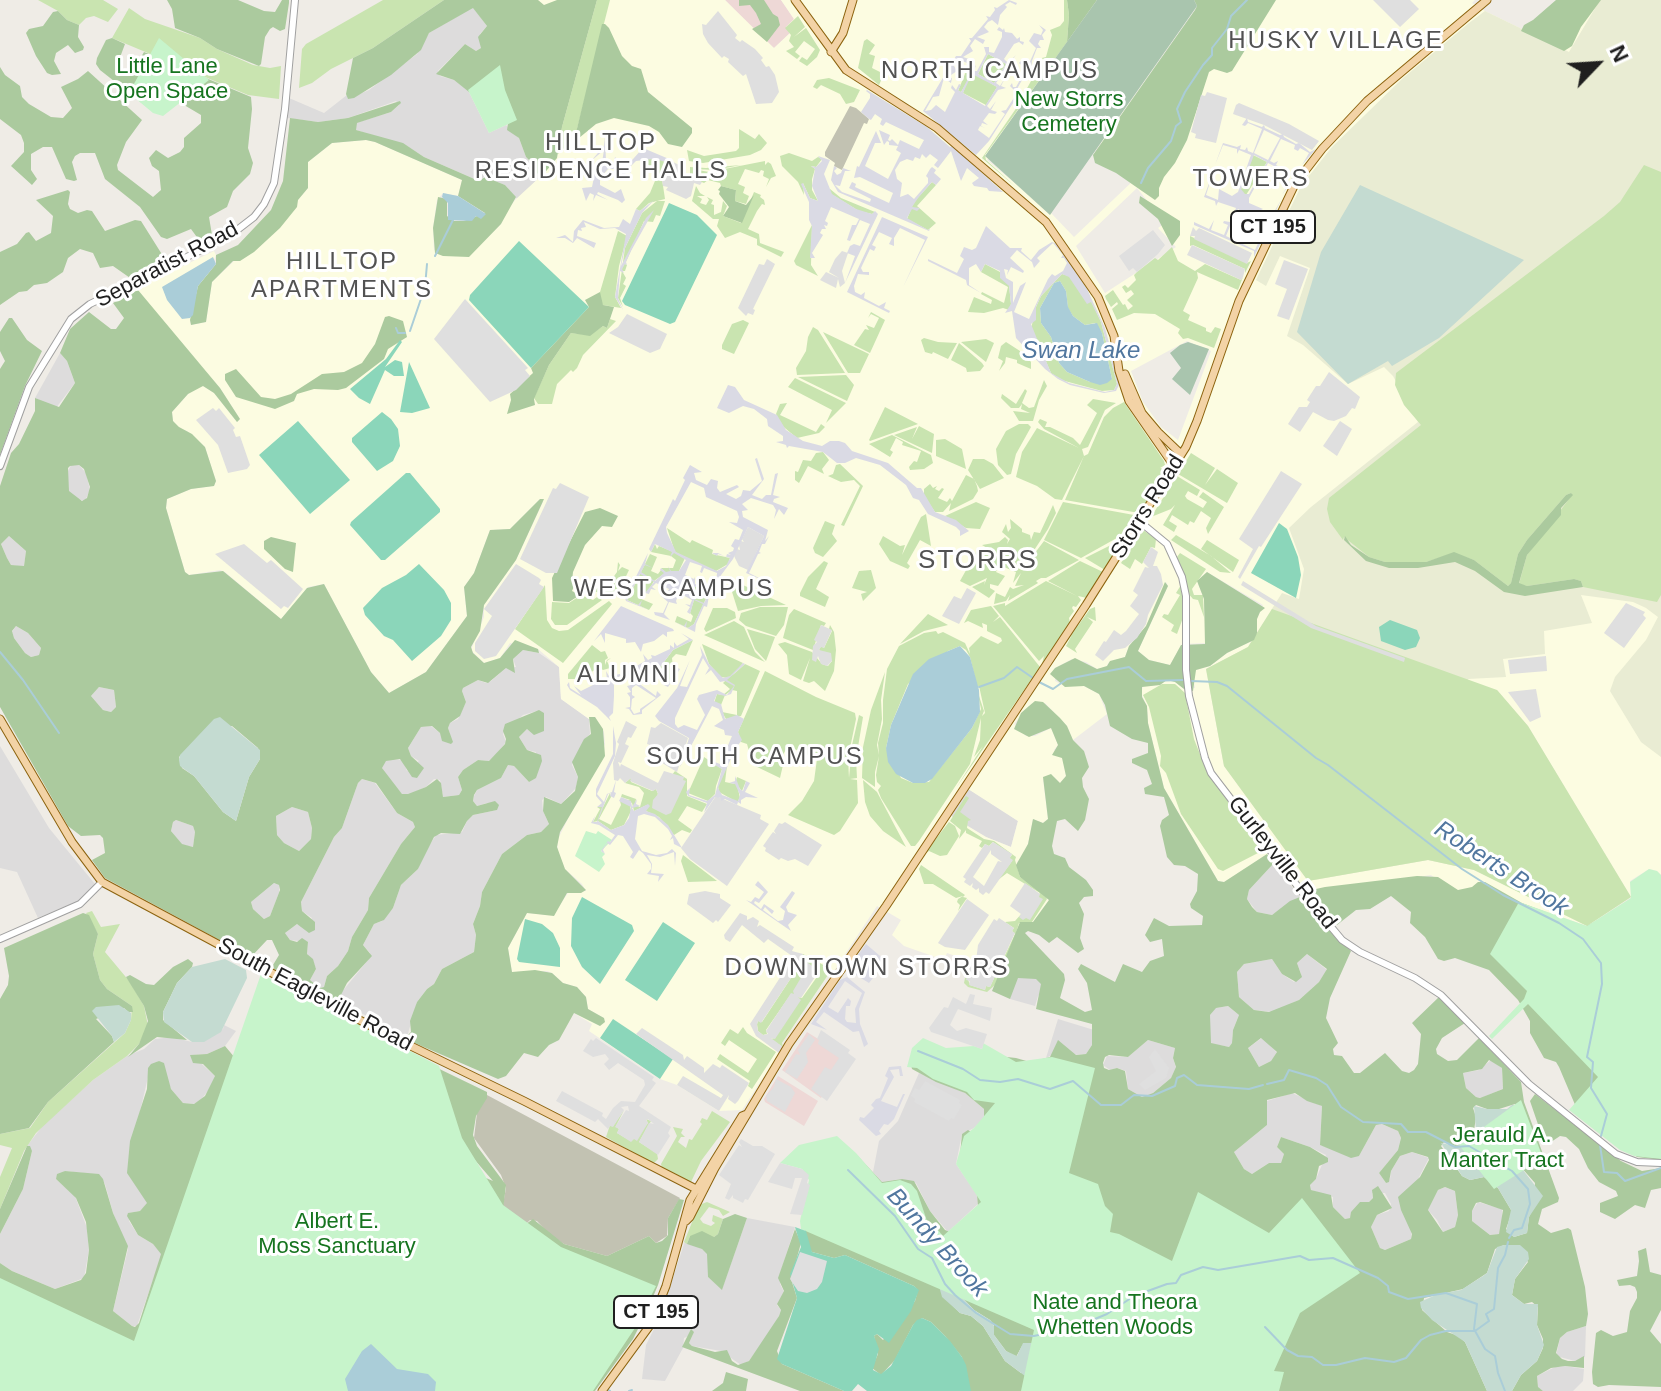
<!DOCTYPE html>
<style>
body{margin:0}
#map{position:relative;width:1661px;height:1391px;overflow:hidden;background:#efece6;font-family:Arial,sans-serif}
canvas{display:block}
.north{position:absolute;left:1557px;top:24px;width:80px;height:80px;-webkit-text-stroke:6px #fff;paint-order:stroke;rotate:65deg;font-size:22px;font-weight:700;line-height:32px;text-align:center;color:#1f1f1f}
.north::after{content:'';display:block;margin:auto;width:28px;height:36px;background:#1f1f1f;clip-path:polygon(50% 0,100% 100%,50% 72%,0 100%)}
</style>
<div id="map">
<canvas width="1661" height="1391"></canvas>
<div class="north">N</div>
</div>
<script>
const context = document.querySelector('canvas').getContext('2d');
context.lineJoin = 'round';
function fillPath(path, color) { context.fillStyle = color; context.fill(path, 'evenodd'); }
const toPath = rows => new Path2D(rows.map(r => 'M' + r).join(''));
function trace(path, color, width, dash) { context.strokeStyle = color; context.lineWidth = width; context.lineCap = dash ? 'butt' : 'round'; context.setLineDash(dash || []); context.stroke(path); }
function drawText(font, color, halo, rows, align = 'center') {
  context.font = font + ' Arial,sans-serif'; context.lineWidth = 6; context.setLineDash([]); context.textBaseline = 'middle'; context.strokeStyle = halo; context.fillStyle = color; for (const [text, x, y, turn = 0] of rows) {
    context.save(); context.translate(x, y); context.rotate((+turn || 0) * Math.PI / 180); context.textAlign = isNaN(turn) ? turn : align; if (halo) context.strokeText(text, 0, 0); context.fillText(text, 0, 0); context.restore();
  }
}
fillPath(toPath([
 [473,7,487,26,480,34,481,48,476,51,465,44,438,71,440,76,454,80,468,90,489,133,506,125,519,138,526,157,541,176,518,200,505,185,484,177,479,181,424,157,407,146,356,130,356,123,391,112,399,105,396,101,348,118,318,122,287,118,289,98,324,113,347,95,348,99,369,90,417,54,429,33],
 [60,353,67,361,75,383,56,408,35,398],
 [71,465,79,465,86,473,90,490,85,501,77,499,69,492,67,473],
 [9,536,26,551,24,567,11,565,7,558,1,544],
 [16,626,28,633,41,648,39,655,31,657,25,653,14,638,12,632],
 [523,650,539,653,559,667,561,699,589,719,590,734,584,740,572,765,578,777,576,788,561,804,546,797,542,800,543,811,549,824,541,832,527,835,502,854,482,892,480,906,473,924,476,935,474,952,442,969,434,984,427,989,417,1002,407,1037,340,1002,341,993,368,960,370,953,363,945,374,924,382,921,393,908,401,885,418,869,422,857,436,835,462,832,467,821,473,815,497,810,487,803,477,806,473,801,474,796,477,790,501,778,508,765,514,766,529,782,536,752,527,750,519,737,527,729,530,731,537,711,523,715,503,734,506,742,496,755,489,761,478,760,463,770,458,777,462,790,459,795,443,797,440,780,434,779,426,787,408,795,402,794,386,776,382,768,383,762,392,759,403,760,407,771,419,761,411,756,408,748,421,727,431,726,440,733,450,734,448,728,450,723,458,719,466,702,462,691,463,688,478,680,486,683,491,681,506,668,516,667,513,659],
 [99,687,114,690,116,707,111,712,103,710,91,696],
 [0,746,49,828,99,889,97,893,38,918,17,872,0,868],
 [362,779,375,783,397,813,413,822,415,827,401,844,369,898,368,910,352,937,348,951,338,966,327,976,324,987,320,988,310,980,316,969,313,961,307,954,308,942,290,940,285,933,297,924,305,928,312,918,302,911,301,902,334,837,342,828,358,783],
 [969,789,1018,821,1011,847,986,837,951,816],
 [292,807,308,812,312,828,311,839,299,851,284,843,277,835,276,816],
 [176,820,193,826,195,832,193,847,182,845,171,831,173,822],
 [1274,863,1300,897,1272,915,1257,912,1247,899,1249,890],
 [274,883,279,885,279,893,270,916,264,919,253,909,251,902],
 [1307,954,1327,970,1319,982,1299,1000,1272,1012,1254,1010,1239,997,1237,972,1244,964,1272,959,1282,974,1294,982,1301,974,1297,963],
 [1035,974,1048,986,1038,996,1035,1006,1010,999,1013,978],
 [1228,1006,1239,1015,1233,1030,1232,1043,1229,1047,1212,1044,1209,1039,1210,1015,1215,1008],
 [1058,1019,1094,1030,1092,1045,1086,1054,1073,1055,1058,1041,1052,1055,1046,1058],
 [224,1025,236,1031,225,1046,207,1054,192,1055,215,1076,214,1083,200,1101,194,1104,183,1103,171,1089,159,1061,154,1064,148,1077,128,1164,132,1179,148,1203,140,1211,129,1213,129,1221,138,1235,153,1244,162,1254,137,1326,132,1326,113,1311,128,1249,113,1213,105,1184,99,1175,65,1171,56,1179,75,1196,87,1228,89,1250,84,1278,55,1289,12,1271,0,1263,0,1234,23,1189,32,1151,27,1146,44,1124,93,1080,127,1056,144,1049,155,1039,172,1037,192,1042,223,1029],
 [1263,1037,1277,1053,1271,1061,1259,1067,1248,1048],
 [1148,1040,1175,1048,1173,1058,1176,1068,1171,1078,1153,1093,1142,1097,1128,1089,1126,1071,1117,1068,1110,1070,1103,1065,1107,1056,1128,1057],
 [1491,1060,1502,1068,1503,1089,1481,1098,1476,1097,1466,1088,1463,1073,1479,1070],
 [919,1073,965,1093,985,1110,984,1118,974,1128,962,1134,956,1164,977,1195,978,1204,948,1232,930,1211,916,1183,902,1179,882,1182,873,1172,879,1141,898,1121],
 [1292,1093,1322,1106,1320,1145,1359,1156,1376,1125,1382,1124,1398,1131,1401,1138,1398,1150,1379,1173,1386,1183,1390,1179,1391,1171,1400,1156,1412,1152,1429,1158,1417,1181,1411,1239,1385,1250,1380,1248,1371,1227,1377,1215,1389,1211,1391,1204,1385,1193,1372,1193,1373,1198,1369,1202,1356,1209,1350,1218,1345,1219,1333,1207,1333,1197,1311,1190,1310,1185,1316,1179,1326,1155,1310,1147,1281,1137,1277,1147,1284,1154,1281,1163,1269,1163,1252,1174,1244,1169,1234,1152,1267,1125,1267,1101],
 [1445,1187,1455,1191,1458,1215,1455,1227,1443,1232,1437,1220,1428,1210,1438,1190],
 [1478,1202,1502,1209,1502,1227,1499,1234,1490,1235,1472,1221,1472,1211],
 [747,1218,795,1227,780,1274,780,1284,784,1292,777,1305,781,1310,779,1316,773,1328,749,1361,741,1365,721,1351,692,1346,689,1343,693,1334,684,1338,683,1348,665,1381,642,1379,646,1345,660,1317,685,1241,702,1249,708,1254,708,1277,722,1289],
 [1586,1326,1585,1357,1575,1361,1556,1356,1560,1338,1567,1332],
 [1565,1366,1584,1369,1583,1381,1573,1391,1543,1391,1538,1388,1537,1376,1555,1367]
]), '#dddcdc');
fillPath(toPath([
 [725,0,781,0,794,19,790,33,774,48,770,47],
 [807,1032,847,1057,821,1098,782,1070],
 [778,1076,818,1101,804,1126,765,1102,764,1099]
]), '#eed8d6');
fillPath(toPath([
 [487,0,725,0,774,48,790,33,786,27,794,19,781,0,1096,0,987,160,1051,213,1074,237,1135,179,1101,143,1203,0,1475,0,1472,3,1485,11,1540,38,1601,0,1661,0,1661,875,1657,871,1649,869,1630,881,1631,897,1587,926,1519,902,1488,884,1474,907,1431,875,1299,895,1267,855,1224,882,1218,881,1164,788,1148,723,1147,706,1141,693,1143,686,1160,685,1167,680,1175,682,1184,689,1195,688,1193,678,1196,670,1210,666,1227,653,1254,640,1257,619,1263,605,1207,572,1199,579,1198,584,1204,599,1206,643,1182,644,1170,665,1149,660,1138,651,1168,586,1166,582,1146,626,1129,646,1125,657,1109,662,1106,667,1097,669,1086,662,1072,659,1055,668,1055,681,1064,686,1084,686,1099,694,1107,714,1073,740,1067,726,1045,703,1029,706,1014,724,1026,736,1035,736,1051,728,1058,745,1054,750,1063,759,1066,776,1060,783,1054,777,1043,779,1048,819,1043,823,1033,819,1028,844,1022,857,1017,862,1019,874,1049,900,1033,922,1017,930,1000,972,947,953,944,960,904,946,892,935,901,920,877,906,834,971,830,969,830,972,782,1043,783,1047,742,1110,719,1111,677,1085,660,1079,589,1031,592,1024,574,1013,600,1026,604,1018,588,1009,586,997,577,987,563,983,552,973,547,971,512,972,508,948,527,913,549,915,558,908,568,893,586,891,582,884,565,869,558,852,557,841,605,744,604,732,595,717,589,719,561,699,559,667,538,649,510,643,500,658,484,663,471,650,484,617,484,605,516,560,543,502,540,499,510,529,490,530,474,573,464,587,467,616,426,672,389,693,371,672,324,584,308,587,281,619,225,572,220,570,189,575,185,572,166,508,167,499,191,489,214,486,216,481,205,447,187,431,179,428,173,421,172,412,188,394,197,387,203,386,214,393,237,422,240,419,220,388,136,291,131,291,214,251,216,255,190,320,191,325,206,322,212,282,297,201,308,188,308,162,332,143,366,140,375,142,462,180,458,196,443,193,437,200,433,228,434,250,443,256,469,256,501,224,504,214,516,199,541,176],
 [1137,188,1165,223,1158,228,1176,247,1105,293,1076,246],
 [1187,341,1211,351,1178,440,1161,427,1143,402,1131,371],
 [968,789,1018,821,1011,847,986,837,951,816]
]), '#fcfce1');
fillPath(toPath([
 [850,106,856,108,869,119,867,124,864,123,842,170,834,166,835,163,825,156,825,152],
 [487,1095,680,1198,668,1218,667,1236,656,1243,649,1236,607,1256,564,1244,549,1234,537,1221,530,1220,526,1224,502,1210,506,1188,501,1175,474,1138,477,1113]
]), '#c2c2b2');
fillPath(toPath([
 [1600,0,1661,0,1661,757,1641,742,1610,691,1615,677,1646,640,1658,617,1646,608,1633,602,1581,595,1592,623,1544,631,1545,654,1503,659,1506,677,1468,679,1469,690,1497,690,1528,726,1631,897,1587,926,1474,870,1428,860,1308,881,1224,766,1206,669,1248,647,1282,593,1299,599,1304,569,1289,528,1311,507,1418,422,1393,376,1384,367,1348,384,1303,345,1287,336,1310,268,1280,256,1266,286,1256,280,1301,186,1332,147,1402,79,1469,23,1485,11,1569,52]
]), '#e9ecd3');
fillPath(toPath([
 [38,0,103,0,118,9,108,22,94,16,86,18,79,25,67,20,58,11],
 [383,0,444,0,373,48,331,69,312,83,299,88,302,49,306,44],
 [597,0,610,0,575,137,558,154,562,127],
 [1064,0,1067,0,1069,15,1067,42,985,155,986,160,1017,188,982,158,1015,110,1036,72,1040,71,1044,61,1042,58,1046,57,1052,35,1050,30,1060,26,1064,21],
 [129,8,145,19,200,38,217,49,253,65,270,68,281,66,279,99,248,95,112,38],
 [798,16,805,27,794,37,806,28,820,50,817,57,807,66,799,61,802,57,807,60,815,49,804,41,795,52,800,56,797,59,786,51,794,47,789,41,791,35,785,28],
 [867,39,875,45,869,54,875,56,872,68,884,74,879,85,858,68,864,41],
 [988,54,1006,64,994,83,978,74],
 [967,69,972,71,971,75,975,74,997,87,986,105,963,93,967,82,961,92,958,91],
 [829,78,860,90,854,102,846,104,840,94,821,85,817,89,813,87,817,80],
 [886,111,896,111,902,114,901,117,905,116,921,125,935,136,935,140,932,143,930,135,917,129,913,131,877,112],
 [739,129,755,139,759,134,767,143,761,150,750,155,703,163,689,161,687,150,704,156,736,151,739,148],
 [646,150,666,159,662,161,672,163,662,179,665,199,649,203,640,211,636,209,650,193,657,176,645,161],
 [789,153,812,161,818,157,822,159,816,167,811,166,815,169,812,179,812,190,818,201,810,198,803,183,804,195,798,182,782,166,780,156],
 [1253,155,1267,162,1246,195,1240,192],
 [765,161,765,165,768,162,771,164,776,176,771,178,766,187,769,179,763,176,764,171,761,170,759,173,745,169,738,184,745,187,743,193,749,196,746,204,735,201,736,190,721,186,720,183,708,180,704,183,690,177,690,167,706,168,741,165,715,170,693,169,709,172],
 [1644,165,1661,172,1661,595,1657,602,1583,587,1581,581,1574,579,1527,586,1519,584,1527,555,1572,495,1571,493,1566,495,1527,540,1518,554,1511,583,1508,586,1474,560,1454,553,1426,562,1385,562,1369,557,1344,537,1343,540,1330,522,1327,509,1329,498,1421,425,1404,405,1395,385,1396,373,1604,216,1620,202],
 [932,182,936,185,917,206,936,223,928,230,907,219,914,202],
 [696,186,700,193,705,196,697,196,702,199,700,203,706,205,709,200,707,197,713,200,711,204,714,205,714,215,721,212,723,201,727,206,723,216,741,223,754,192,761,195,760,197,764,200,765,205,762,204,757,211,748,229,759,234,760,243,784,252,781,257,757,245,757,239,740,232,725,238,717,226,719,219,713,219,692,201],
 [830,189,841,198,875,212,872,214,859,211,831,194,849,207,863,213,874,215,871,222,830,203,826,205,822,202,827,192,830,193],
 [657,201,665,201,660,216,656,215,653,222,644,221,625,264,627,265,625,271,622,271,626,278,623,284,626,286,620,298,623,307,618,298,625,248,642,213],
 [812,225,811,265,818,276,796,265,794,261],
 [618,231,627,236,619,266,615,297,621,308,603,305,600,300,600,292],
 [1190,236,1247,263,1251,261,1245,273,1245,269,1193,245,1190,246],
 [1172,247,1178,261,1195,271,1205,264,1241,280,1243,277,1238,290,1197,272,1198,278,1183,311,1190,315,1188,320,1206,328,1206,331,1211,333,1215,327,1221,329,1214,348,1188,338,1183,339,1178,333,1180,329,1155,314,1134,313,1117,320,1112,309,1118,304,1117,302,1111,307,1106,299,1105,296,1113,290,1123,305,1125,304,1128,310,1133,306,1127,300,1134,294,1131,290,1126,293,1122,287,1125,285,1128,288,1136,280,1134,275,1137,272,1155,258,1158,260],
 [985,264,1000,272,1009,285,1011,304,1009,310,1003,308,984,313,968,312,974,297,991,304,992,300,981,294,982,292,1004,303,1008,287,981,272],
 [1062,274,1076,278,1086,290,1101,322,1117,384,1114,390,1102,391,1061,380,1051,373,1037,341,1047,368,1026,345,1028,324,1031,329,1036,307,1041,296],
 [1060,281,1066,291,1068,308,1073,316,1085,325,1095,323,1102,333,1112,379,1090,382,1067,372,1059,363,1051,337,1041,323,1040,308,1054,283],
 [871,312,885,320,870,353,854,345,865,329,869,330,866,325,874,328,879,318,871,314,868,318],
 [610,319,616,321,583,355,577,368,573,372,571,370,557,384,552,404,538,404,534,398,549,365,571,333,590,335,603,326,607,328],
 [743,320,749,323,734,354,722,349,722,345,732,324],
 [813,327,818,330,845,373,797,375,796,368,806,351,808,337],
 [823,332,869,354,860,373,848,373],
 [924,338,938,342,957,343,948,359,933,352,932,354,925,352,921,340],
 [986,339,994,343,986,362,961,342],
 [1006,342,1020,351,1020,355,1022,353,1026,356,1031,362,1031,369,1017,363,1017,360,1006,357,1005,363,999,371,1003,361,998,358,1001,346],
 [959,343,982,363,984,366,980,371,967,372,966,368,951,360],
 [846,375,854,385,847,401,798,377],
 [795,378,846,403,826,423,832,410,788,387],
 [1044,380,1047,386,1039,400,1033,421,1019,421,1013,411,1030,413,1021,409,1022,404,1019,408,1011,408,1001,398,1002,394,1016,404,1025,389,1027,391,1022,403,1029,408,1034,407],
 [1093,399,1116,403,1105,410,1088,447,1082,449,1084,456,1088,454,1104,417,1113,408,1124,402,1164,461,1165,465,1160,468,1168,470,1139,513,1065,500,1084,456,1062,500,1055,499,1037,486,1016,477,1022,452,1037,428,1079,448,1044,429,1038,422,1040,419,1047,422,1045,427,1050,427,1073,438,1080,445,1097,413,1087,405],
 [787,403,780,415,816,432,821,424,825,427,819,433,797,438,780,424,776,414,780,404],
 [885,407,918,424,870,441,869,440],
 [1019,424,1028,424,1031,427,1016,454,1011,474,1007,475,998,465,996,449,1006,431],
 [919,426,934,434,932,453,894,435,917,427,912,439],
 [892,435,931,455,933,463,924,469,910,470,909,467,914,461,917,462,921,451,902,445,903,442,896,438,890,450,893,452,890,457,869,444],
 [945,439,962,449,966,469,936,456,936,440],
 [823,452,829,460,822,469,824,474,808,466,799,483,795,480,795,471,798,472,803,460,811,461,816,453],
 [1191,453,1215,468,1205,485,1217,469,1238,483,1227,503,1178,474],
 [973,459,984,459,993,464,1004,478,980,489,968,470],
 [840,464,863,486,844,526,841,525,860,486,854,480,841,482,828,476,833,474,836,465],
 [966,475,974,479,977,486,978,491,973,499,949,511,951,503,943,512,935,512,924,496,924,489,930,484,933,488,937,486,935,489,939,491,942,488,944,489,938,498,947,502,950,498,952,501],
 [1177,476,1200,490,1197,496,1188,491,1185,496,1187,499,1203,508,1207,502,1199,497,1203,492,1224,507,1208,534,1206,528,1211,518,1201,511,1194,523,1190,521,1188,525,1172,515,1169,521,1177,526,1174,532,1163,525,1175,505,1171,509,1151,517],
 [976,502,990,508,980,529,966,528,945,516],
 [1063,502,1134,515,1133,520,1138,515,1105,570,1085,558,1121,540,1124,534,1081,558,1044,540],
 [1053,505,1056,513,1048,529,1027,561,1027,554,1022,568,982,545,999,542,1005,537,1008,540,1007,544,1010,539,1002,532,1006,524,1008,532,1011,528,1010,519,1022,529,1022,532,1030,535,1031,540,1034,532,1040,533],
 [926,514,931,546,920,540,907,563,910,566,908,569,890,561,879,544,883,536,900,546,905,545,902,555,921,517],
 [825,521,835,525,832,534,837,541,823,557,815,553,813,548],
 [667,528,690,543,692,540,713,550,712,554,730,558,728,564,716,571,685,558,679,571,666,573,661,568,673,568,676,560,671,556,651,552,655,544,657,549,659,546,683,556,675,552],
 [1143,530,1156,539,1155,548,1151,547,1142,564,1135,559,1130,569,1121,563],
 [1176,535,1211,556,1231,573,1220,572,1171,540],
 [1207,540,1239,560,1233,572,1201,549],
 [1044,541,1079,560,1046,578,1041,578,1036,581,1038,583,1008,601,1010,595,1006,601,994,604,996,593,1005,597,1010,587,1013,589,1024,585,1015,586,1021,573,1013,583,1016,572,999,565,996,572,1005,576,998,586,990,584,990,588,995,591,989,598,972,587,985,581,984,585,987,578,970,586,960,581,979,547,1022,570],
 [1180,553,1206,569,1192,589,1194,595,1203,595,1204,617,1198,600,1193,599,1187,592,1177,557],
 [650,554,657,557,651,571,658,574,661,570,665,573,654,581,647,593,641,591,639,598,653,604,649,610,627,600],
 [824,561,828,563,816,589,829,597,825,607,800,596,800,593,808,577],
 [1080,561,1103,572,1087,598,1078,596,1081,600,1076,607,1073,606,1072,608,1074,611,1069,618,1070,623,1042,664,1044,656,1039,661,993,606,1005,603,1005,606,1046,581,1077,596,1048,581],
 [618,562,620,565,618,571,622,567,629,570,616,597,593,591,612,579,617,572],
 [871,570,876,588,863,601,861,594,867,592,852,588,859,571],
 [728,579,730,579,786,605,761,606,738,611],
 [710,582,713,584,694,624,688,628,675,622,677,616,691,622,693,616,690,613,694,600,695,586,698,588,697,592,704,597],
 [545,585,547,620,552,628,559,631,568,630,609,601,612,604,563,663,515,629],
 [1181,585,1184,615,1177,634,1171,631,1174,625,1162,617,1164,614,1168,615,1180,595,1176,593],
 [581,595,593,600,597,597,602,600,567,625,555,625,551,619,552,602,569,603],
 [991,606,999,616,993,622,1000,617,1040,667,956,788,983,746,974,757,980,740,981,718,970,764,919,841,915,846,911,846,881,798,878,790,881,786,877,782,876,775,879,756,875,772,875,787,862,778,863,747,871,710,885,672,881,700,882,719,877,745,879,755,878,743,883,723,883,700,887,669,899,646,924,633,936,631,938,634,943,632,965,643,970,654,969,648,981,636,998,644,1002,641,1001,638,987,631,987,625,982,623,983,628,968,621,964,623,971,610],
 [960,646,966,650,970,657,977,686,979,686,985,713,982,716,984,711,977,690,981,709,972,728,929,782,913,783,901,778,886,748,891,725,908,684,948,651],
 [760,607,788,607,784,625,776,636,746,626,739,620,741,613],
 [713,608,727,608,735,612,736,618,706,632,704,629],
 [1088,608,1077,627,1090,609,1095,607,1096,621,1087,617,1093,622,1075,649,1077,653,1066,646,1072,635,1046,672],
 [794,609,826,623,824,626,821,625,813,650,783,638,789,615],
 [1272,609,1497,690,1528,726,1631,897,1587,926,1474,870,1428,860,1308,881,1224,766,1206,669,1248,647],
 [928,614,948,625,924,631,900,644],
 [734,621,744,627,755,652,765,662,704,635],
 [830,625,834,632,836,650,834,671,825,691,814,681,809,683,803,681,810,658,801,680,789,674,787,655,778,644,785,642,812,652,822,664,828,666,832,661,819,650,821,646,824,648,832,631,829,629],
 [747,629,775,637,766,661,755,649],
 [693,640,686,656,676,654,672,658,673,668,675,669,667,685,665,680,658,674,658,670,673,650],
 [702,644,743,663,733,675,745,664,760,671,741,716,726,719,722,712,737,715,737,691,732,690,725,695,721,705,714,703,717,694,723,695,730,689,723,683,728,678,721,677,709,664],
 [592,645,601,652,605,651,608,658,605,660,605,665,607,660,611,658,607,661,610,668,603,670,599,667,584,677,582,675,576,679,568,679,568,674],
 [765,671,816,697,855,713,856,719,848,758,849,778,852,745,859,715,863,717,856,759,857,778,850,779,857,780,858,803,840,831,834,835,788,815,802,801,814,781,817,759,792,748,786,749,781,759,781,764,783,765,780,778,753,765,747,744,741,742,738,732],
 [1162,684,1175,684,1185,693,1194,739,1207,772,1262,847,1258,853,1223,871,1218,869,1181,814,1166,773,1160,766,1161,756,1149,707,1143,695],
 [704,757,722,769,716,786,715,794,708,801,688,793],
 [727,766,725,782,735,784,737,777,746,781,742,791,737,785,740,798,737,802,719,792,718,786],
 [675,771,687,779,687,796,707,804,702,812,687,806,678,820,692,830,690,833,682,830,674,835,659,817,646,811,647,805,634,811,632,803,624,800,630,800,621,797,622,794,636,799,635,805,640,807,644,793,639,787,625,783,631,778,631,782,652,791,656,789,658,794,654,802,675,776,672,775],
 [863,780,877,792,906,847,883,831,870,816,865,802],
 [610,793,611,797,599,819,611,825,621,805,620,801,630,805,631,811,624,825,611,830,598,821,593,822,600,809,597,807,603,807],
 [966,796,969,798,960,812,971,820,968,821,967,828,984,839,994,841,1016,857,1015,860,1020,877,1044,893,1047,899,1032,922,1019,923,1013,943,995,985,987,992,968,987,964,983,965,978,967,977,970,985,985,990,986,986,990,987,1015,934,1012,931,1014,928,1005,922,1015,921,1040,893,1007,873,998,880,1012,861,1009,858,1012,855,993,842,989,846,985,844,982,848,979,846,982,841,966,833,966,830,959,839,961,830,950,821],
 [949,822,955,826,959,836,947,855,940,856,929,851,924,854],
 [683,855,687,858,717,881,688,882,681,861],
 [921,865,965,895,963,897,967,898,958,911,960,905,957,902,958,899,963,896,956,898,933,884,924,884,919,869],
 [92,911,101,927,120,924,105,952,130,982,144,1006,148,1026,139,1044,127,1056,93,1080,36,1133,24,1151,0,1209,0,1177,12,1148,0,1145,0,1134,30,1128,48,1102,125,1033,131,1020,132,1006,107,989,100,980,93,954,98,934,86,913],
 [803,954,829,968,830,972,782,1043,783,1047,770,1039,775,1038,798,997,802,998,819,974,803,961,801,962],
 [797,967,805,972,806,977,794,994,791,994,766,1030,767,1034,763,1035,758,1031,757,1024,758,1021,762,1022,795,972,793,968],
 [743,1027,747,1033,776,1052,752,1089,748,1086,750,1081,717,1059,720,1054,748,1073,757,1059,729,1040,725,1046,721,1043,730,1029,738,1034],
 [624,1110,616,1126,619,1129,617,1133,631,1141,648,1123,646,1119,651,1121,639,1142,657,1153,658,1159,655,1162,652,1163,606,1137,610,1125,613,1126],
 [712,1111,730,1122,701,1161,691,1182,662,1168,661,1164,677,1136,673,1127,683,1129,681,1133,685,1137,681,1137,678,1142,686,1148,689,1139,692,1140,702,1124,700,1122,702,1118,707,1120],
 [707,1202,730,1212,723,1216,719,1210,709,1207,700,1219,703,1223,711,1226,715,1223,712,1221,713,1215,723,1219,718,1234,714,1237,690,1236,687,1244,684,1242,699,1205]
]), '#c9e4b0');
fillPath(toPath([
 [167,0,238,0,264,11,275,12,282,0,289,0,289,3,285,29,280,31,273,27,270,29,265,37,261,64,259,66,217,49,200,38,175,28,172,9],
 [444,0,538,0,544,5,557,0,597,0,562,127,557,158,542,176,535,172,531,162,526,157,519,138,507,130,508,123,454,80,436,74,465,44,476,51,481,48,478,37,487,26,473,8,429,33,421,50,391,75,354,98,348,99,346,94,353,58,373,48],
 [739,0,764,0,773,14,778,17,780,25,767,42,752,29,761,24,756,13,750,5,739,6],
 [1067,0,1097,0,1067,42,1069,15],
 [1194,0,1276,0,1232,71,1227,73,1214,69,1209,72,1187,140,1175,163,1164,177,1159,188,1159,196,1155,200,1116,173,1095,163,1093,155,1195,10,1197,6],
 [1556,0,1601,0,1581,27,1572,46,1564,51,1521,31,1524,25,1533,20],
 [58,11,67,20,79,25,78,37,84,47,83,50,75,53,68,45,56,53,54,61,61,74,52,75,47,73,36,56,26,33,29,29,43,26,53,12],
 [602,24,605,24,609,28,622,56,632,66,641,69,648,92,692,128,692,133,682,147,668,144,659,132,649,126,614,118,596,124,579,138,575,137],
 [112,38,125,44,119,60,124,70,133,71,144,52,251,97,252,109,248,148,253,163,250,174,233,191,227,207,209,217,212,235,201,240,199,240,191,229,167,239,161,237,140,207,105,179,95,153,80,153,75,156,72,162,77,180,74,181,66,179,52,147,43,147,31,154,31,170,37,179,32,185,11,166,24,152,24,143,21,135,0,119,0,67,5,75,20,86,22,97,29,104,51,117,63,118,72,108,61,87,78,79,88,71,142,120,126,142,117,165,118,170,153,197,161,190,159,171,152,166,149,158,156,150,168,158,180,152,184,147,184,138,201,123,201,115,179,102,152,111,100,70,96,64,97,58,106,40],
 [400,101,401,103,391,112,357,123,356,130,403,143,424,157,479,181,485,177,505,185,516,197,501,224,469,257,443,256,435,253,433,228,438,197,447,199,447,216,454,221,464,221,485,213,458,196,462,180,375,142,366,140,332,143,308,162,308,188,298,200,297,207,280,228,254,252,240,261,233,261,212,282,206,322,191,325,190,320,198,286,216,264,216,255,238,245,271,210,283,181,290,118,318,122,348,118],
 [721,186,736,190,735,201,746,205,754,195,742,223,723,216,729,207,719,194,720,191,718,190],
 [68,190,70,192,68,204,70,209,78,213,87,210,92,211,105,231,135,220,141,221,163,256,163,265,133,280,113,266,100,268,93,253,80,249,68,258,63,272,47,283,34,285,27,291,19,292,0,305,0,252,17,244,26,233,29,232,36,241,51,233,53,216,36,200],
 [1140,196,1180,221,1180,235,1172,246,1158,219,1139,203],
 [138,290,220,388,240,419,237,422,214,393,203,386,188,394,172,412,173,421,179,427,192,434,205,447,216,481,214,486,191,489,167,499,166,508,185,572,189,575,223,571,281,619,307,588,324,584,371,672,389,693,426,672,467,616,464,587,474,573,490,530,510,529,540,499,544,499,516,560,484,605,480,631,471,647,473,653,484,663,500,658,515,640,538,649,539,653,523,650,513,659,515,673,506,668,488,683,478,680,463,688,462,691,466,702,460,716,450,723,448,728,453,742,451,744,442,741,440,733,432,726,421,727,408,748,411,756,424,768,417,778,412,777,400,759,386,761,382,768,402,794,408,794,426,787,437,779,441,783,443,797,459,795,462,790,458,777,463,770,478,760,489,761,505,744,506,739,503,731,505,724,539,710,544,713,544,731,534,735,527,729,519,737,527,750,541,755,542,761,536,778,529,782,514,766,508,765,501,778,477,790,474,795,473,801,477,806,495,801,499,805,497,810,473,815,467,821,460,834,441,833,434,837,418,869,401,885,393,908,384,920,374,924,363,945,372,956,347,983,337,1003,274,969,273,965,279,955,272,940,267,940,251,957,105,878,92,860,105,853,103,838,100,835,81,836,68,826,0,707,0,486,11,453,19,444,35,411,35,398,59,407,75,383,67,361,60,353,70,329,89,312,111,329,116,329,124,318,113,303],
 [79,465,84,469,90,487,87,498,82,501,69,491,68,468,70,466],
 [9,536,26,551,24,566,11,565,7,558,1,544],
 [16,626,28,633,41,648,39,655,31,657,25,653,14,638,12,631],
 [99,687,114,690,116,707,111,712,103,710,91,696],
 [232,726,258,748,260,759,249,777,236,821,223,812,194,776,182,768,179,757,205,731],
 [362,779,376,783,397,813,413,822,415,827,401,844,369,898,368,910,352,937,348,951,338,966,327,976,324,987,320,988,310,980,316,969,313,959,307,954,308,942,302,938,297,942,290,940,285,933,297,924,309,933,315,930,315,922,302,911,301,902,334,837,342,828,358,783],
 [292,807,308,812,312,828,311,839,299,851,284,843,277,835,276,816],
 [176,820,193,826,195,832,193,847,182,844,171,831,173,822],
 [274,883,279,885,280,890,270,916,264,919,253,909,251,902],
 [600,292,603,305,614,307,607,328,603,326,590,336,571,333,549,365,534,399,535,405,507,414,511,400,510,394,533,373,531,368,589,307,585,300],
 [389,316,403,321,407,337,388,349,384,359,346,388,338,390,314,389,297,394,294,401,275,409,236,397,225,380,225,374,236,369,261,397,275,399,291,394,322,374,344,372,362,363,375,344,385,317],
 [9,318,12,318,27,340,42,351,25,386,0,455,0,369,5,361,0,351,0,332],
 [1571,493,1573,495,1561,508,1561,515,1527,555,1519,583,1527,586,1574,579,1581,581,1583,587,1525,596,1504,592,1475,571,1455,562,1418,568,1389,568,1366,561,1344,540,1345,536,1351,545,1369,557,1385,562,1426,562,1454,552,1474,560,1508,586,1511,583,1518,554,1527,540,1566,495],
 [600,508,618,516,612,527,602,526,585,545,573,572,572,581,575,584,572,591,580,595,569,602,553,601,552,578,561,559,585,512],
 [271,537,296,543,293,572,285,569,264,549,264,541],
 [1207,572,1265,608,1260,612,1257,619,1257,633,1254,640,1227,653,1210,666,1196,670,1193,691,1184,689,1175,682,1167,680,1160,685,1142,687,1142,697,1147,706,1148,723,1164,788,1218,881,1224,882,1267,854,1274,863,1249,890,1247,899,1252,907,1257,912,1272,915,1290,901,1300,897,1351,951,1330,998,1326,1018,1338,1043,1333,1049,1334,1055,1342,1056,1354,1073,1360,1073,1385,1053,1402,1071,1409,1073,1414,1070,1418,1064,1421,1034,1412,1023,1439,997,1465,1023,1442,1038,1436,1049,1437,1054,1448,1061,1457,1060,1479,1038,1521,1082,1524,1102,1559,1198,1558,1202,1542,1209,1538,1224,1551,1233,1568,1228,1571,1230,1585,1287,1588,1314,1586,1326,1567,1332,1560,1338,1556,1353,1562,1359,1568,1361,1575,1361,1584,1356,1584,1368,1565,1366,1551,1368,1537,1376,1538,1387,1543,1391,1512,1391,1521,1375,1537,1361,1543,1348,1543,1339,1537,1325,1538,1307,1532,1302,1524,1304,1512,1295,1515,1279,1528,1262,1515,1245,1504,1245,1495,1249,1487,1273,1463,1289,1424,1298,1422,1310,1447,1332,1459,1336,1465,1342,1487,1391,966,1391,962,1357,945,1336,931,1322,922,1318,913,1325,895,1360,881,1375,872,1368,878,1354,874,1336,877,1334,883,1340,915,1301,918,1290,914,1286,845,1255,834,1258,812,1252,809,1248,804,1226,813,1172,855,1153,882,1182,902,1179,914,1181,930,1211,945,1230,950,1232,978,1206,977,1195,959,1166,962,1134,968,1130,973,1133,984,1118,984,1109,965,1093,936,1082,912,1069,911,1065,935,1049,1016,1058,1030,1062,1050,1057,1058,1040,1076,1055,1086,1054,1092,1045,1092,1024,1036,1009,1041,984,1036,979,1018,978,1010,999,992,991,1020,922,1033,922,1049,900,1020,877,1016,865,1028,844,1033,819,1043,823,1048,819,1043,777,1051,774,1060,783,1066,776,1062,758,1052,755,1058,745,1051,728,1029,737,1014,729,1021,713,1029,706,1035,701,1043,702,1060,718,1067,726,1073,740,1084,751,1089,767,1082,778,1083,787,1089,799,1085,820,1078,831,1065,819,1057,821,1052,846,1054,854,1065,858,1069,867,1086,880,1093,890,1093,896,1084,897,1079,903,1084,914,1080,938,1084,949,1078,953,1057,937,1049,943,1039,935,1028,931,1025,933,1064,974,1065,980,1060,998,1085,1012,1092,1010,1087,983,1078,969,1081,964,1115,982,1123,964,1142,972,1150,961,1164,956,1162,939,1150,942,1145,935,1154,918,1169,926,1202,925,1203,916,1191,908,1190,904,1197,891,1198,874,1185,866,1174,865,1167,857,1160,826,1162,820,1169,815,1164,797,1145,794,1144,788,1152,784,1147,770,1132,763,1132,759,1148,753,1148,743,1132,739,1110,726,1105,705,1099,694,1084,686,1065,687,1050,674,1055,668,1075,658,1097,669,1107,666,1110,661,1125,657,1129,646,1146,626,1165,582,1168,586,1138,651,1149,660,1170,665,1181,645,1205,644,1204,599,1197,581],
 [1307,954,1327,969,1319,982,1299,1000,1269,1012,1254,1010,1239,997,1237,972,1244,964,1272,959,1282,974,1296,982,1302,977,1297,963],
 [1228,1006,1239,1015,1233,1030,1232,1043,1229,1047,1211,1043,1210,1015,1216,1008],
 [1261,1038,1277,1052,1271,1061,1259,1067,1248,1048],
 [1148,1040,1175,1048,1173,1058,1176,1067,1171,1078,1153,1093,1142,1097,1128,1089,1125,1071,1117,1068,1109,1070,1104,1068,1103,1063,1105,1057,1109,1055,1128,1057],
 [1489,1060,1502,1068,1503,1089,1480,1098,1476,1097,1466,1088,1463,1073,1482,1069],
 [1295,1093,1307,1101,1322,1106,1320,1145,1351,1158,1359,1156,1376,1125,1382,1124,1398,1131,1401,1138,1398,1150,1379,1173,1386,1183,1389,1182,1391,1171,1400,1156,1412,1152,1428,1157,1429,1160,1420,1177,1398,1197,1401,1210,1412,1234,1411,1239,1385,1250,1380,1248,1371,1227,1377,1215,1392,1208,1378,1186,1372,1190,1373,1198,1369,1202,1360,1202,1351,1212,1350,1218,1345,1219,1333,1207,1331,1195,1311,1190,1310,1185,1316,1179,1319,1166,1328,1162,1328,1158,1310,1147,1281,1137,1277,1147,1284,1154,1281,1163,1269,1163,1252,1174,1244,1169,1234,1152,1267,1125,1267,1100],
 [1515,1104,1520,1166,1535,1183,1533,1208,1529,1217,1527,1233,1514,1237,1506,1229,1511,1215,1511,1210,1498,1188,1484,1177,1470,1180,1462,1176,1441,1146,1444,1142,1455,1146,1472,1144,1476,1117,1473,1108,1476,1105,1487,1109,1499,1109],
 [1445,1187,1455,1191,1458,1215,1455,1227,1443,1232,1428,1210,1438,1190],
 [1480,1202,1503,1210,1499,1234,1490,1235,1472,1221,1472,1211,1476,1203],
 [926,1268,955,1290,974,1310,990,1320,994,1325,994,1335,1006,1351,1016,1357,1022,1346,1021,1373,1005,1361,983,1326,971,1316,960,1313,950,1303],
 [589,717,595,717,603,729,605,756,560,832,557,847,565,869,586,890,581,893,567,893,554,916,527,913,508,948,512,972,535,970,552,973,563,983,577,987,586,997,588,1009,604,1018,605,1022,600,1026,574,1013,559,1040,549,1045,538,1057,524,1053,506,1076,498,1079,410,1041,407,1036,411,1032,410,1021,417,1002,427,989,434,984,442,969,474,952,476,935,473,924,480,906,482,892,502,854,527,835,541,832,549,824,543,811,544,797,561,804,575,791,578,777,572,762,584,739,591,734],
 [1417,876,1438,877,1458,890,1472,887,1478,882,1485,882,1522,903,1585,927,1660,886,1661,1160,1637,1157,1576,1107,1559,1067,1556,1062,1544,1058,1530,1033,1530,1021,1518,1000,1489,970,1455,958,1444,961,1438,959,1425,937,1410,923,1411,912,1391,896,1370,909,1356,910,1337,925,1331,920,1315,893,1316,889,1325,887],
 [83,913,89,915,98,934,93,954,100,980,107,989,132,1006,133,1012,128,1012,124,1008,96,1019,112,1036,114,1042,48,1102,29,1128,0,1134,0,999,8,985,9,976,4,948],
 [188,959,193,963,192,967,177,983,163,1012,163,1020,187,1040,157,1037,128,1057,139,1044,148,1021,144,1006,126,977,130,975,146,984,154,985,173,967],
 [365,1033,487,1092,487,1098,476,1116,473,1135,477,1146,506,1185,503,1210,526,1224,533,1219,564,1244,607,1256,649,1236,656,1243,662,1241,668,1235,668,1218,679,1199,684,1200,658,1285,647,1311,633,1339,595,1391,586,1391,611,1362,0,1391,0,1263,12,1271,55,1289,81,1280,86,1273,89,1250,86,1222,76,1198,56,1179,57,1174,65,1171,99,1174,103,1179,113,1213,128,1246,113,1311,132,1326,135,1327,139,1323,161,1254,153,1244,138,1235,127,1216,128,1213,140,1211,147,1203,127,1173,130,1141,147,1089,148,1068,151,1064,159,1061,164,1063,171,1089,183,1103,194,1104,205,1096,215,1076,203,1064,193,1063,190,1055,207,1054,225,1046,251,1077,493,1181],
 [1535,1094,1621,1161,1642,1171,1661,1168,1661,1188,1651,1190,1645,1208,1635,1205,1615,1219,1600,1212,1600,1203,1618,1196,1616,1191,1599,1182,1588,1168,1579,1149,1566,1137,1560,1136,1551,1142,1542,1136,1530,1101],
 [27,1146,30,1146,32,1151,23,1189,0,1234,0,1209],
 [735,1214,747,1218,722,1290,708,1277,707,1254,702,1249,687,1244,690,1236,702,1231,714,1237,718,1234,723,1219],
 [795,1229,801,1243,791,1279,797,1298,777,1351,782,1364,844,1391,800,1391,682,1347,691,1329,694,1332,689,1343,692,1346,715,1352,727,1350,732,1361,738,1365,749,1361,779,1316,781,1310,777,1304,784,1291,778,1278],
 [1646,1248,1650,1272,1661,1275,1661,1310,1650,1331,1661,1344,1661,1387,1609,1385,1598,1387,1593,1384,1592,1372,1596,1333,1601,1330,1613,1336,1627,1332,1630,1311,1637,1298,1637,1292,1635,1287,1630,1285,1619,1286,1617,1280,1637,1276,1639,1261,1638,1251],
 [726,1372,748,1379,746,1391,712,1391,723,1383]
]), '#abca9e');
fillPath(toPath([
 [1360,185,1524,260,1439,338,1392,366,1388,361,1348,384,1297,332,1321,252],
 [220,717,260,750,260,759,249,777,236,821,223,812,194,776,180,766,179,760,180,755,214,719],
 [225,959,246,970,247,978,221,1032,204,1042,192,1042,164,1022,163,1012,177,983,192,967],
 [119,1005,131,1013,131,1020,125,1033,114,1042,112,1036,92,1011,96,1007],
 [1512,1105,1518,1105,1520,1166,1543,1196,1529,1217,1527,1233,1514,1237,1506,1232,1511,1210,1498,1188,1484,1177,1470,1180,1462,1176,1441,1143,1455,1146,1472,1144,1476,1130,1474,1106,1487,1109,1507,1109],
 [1504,1245,1520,1245,1528,1252,1529,1259,1515,1279,1512,1295,1524,1304,1538,1304,1537,1325,1544,1345,1537,1361,1521,1375,1512,1391,1487,1391,1465,1342,1432,1320,1421,1308,1420,1302,1438,1294,1461,1290,1483,1276,1487,1273,1497,1247],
 [939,1286,955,1290,974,1310,990,1320,994,1326,994,1335,1006,1351,1017,1356,1023,1343,1035,1343,1025,1376,1005,1361,983,1326,971,1316,960,1313,942,1297]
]), '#c4dbd1');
fillPath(toPath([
 [1097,0,1194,0,1197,6,1050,215,985,156],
 [1188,342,1209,349,1190,395,1172,379,1181,368,1170,353,1180,345]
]), '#a9c5ae');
fillPath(toPath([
 [159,38,209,80,163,116,153,113,129,93],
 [500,65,505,90,517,120,489,133,468,90],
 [586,831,596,834,598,831,612,840,601,851,605,854,602,857,605,864,599,872,575,856],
 [1649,869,1657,871,1661,875,1661,1159,1634,1156,1620,1150,1569,1110,1598,1077,1528,1004,1492,1039,1489,1036,1524,999,1527,991,1490,954,1519,902,1587,926,1631,898,1630,882],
 [261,974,439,1066,462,1138,503,1205,561,1247,656,1286,635,1328,593,1391,0,1391,0,1278,134,1341],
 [923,1038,946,1048,974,1046,982,1049,983,1043,1016,1062,1052,1057,1095,1068,1069,1173,1098,1184,1105,1206,1113,1214,1110,1232,1119,1234,1172,1261,1198,1192,1269,1233,1302,1198,1360,1273,1300,1313,1274,1371,1284,1372,1279,1391,1021,1391,1034,1330,801,1229,800,1221,809,1180,802,1169,780,1163,799,1145,837,1136,856,1153,882,1183,900,1180,911,1184,917,1191,931,1233,938,1230,943,1236,981,1202,956,1164,964,1136,974,1128,995,1103,974,1100,967,1092,933,1079,917,1068,907,1067,912,1048],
 [1521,1100,1543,1158,1494,1189,1459,1145]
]), '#c7f4cb');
fillPath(toPath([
 [669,203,697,215,717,235,675,322,670,324,625,305,622,301],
 [519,241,589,307,531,368,469,300,470,295],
 [400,340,402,342,385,367,395,360,402,362,404,376,394,376,385,370,370,404,359,398,350,389,386,359],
 [409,362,430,408,412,413,400,412],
 [382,412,391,419,398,429,400,446,393,461,377,471,352,442,352,438],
 [298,421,350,480,310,514,259,455],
 [406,473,410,473,440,509,440,512,385,560,381,560,350,525,351,522],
 [1279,523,1287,529,1298,557,1301,575,1296,598,1251,573],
 [419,564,444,590,451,603,451,620,441,636,412,661,393,640,384,636,365,615,363,608,382,588,406,575],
 [1390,620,1417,630,1420,638,1416,647,1405,650,1381,641,1379,627],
 [582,897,632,925,634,931,600,984,582,967,571,946,572,918],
 [525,919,542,924,553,933,560,948,560,967,519,962,517,959],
 [663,922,695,943,657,1001,625,980],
 [613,1019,673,1059,660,1079,600,1038],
 [795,1227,806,1231,812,1252,834,1258,845,1255,914,1286,919,1290,911,1311,889,1343,877,1334,874,1336,879,1349,873,1370,881,1374,891,1366,913,1325,917,1320,922,1318,931,1322,950,1341,962,1357,966,1365,971,1391,867,1391,858,1384,852,1391,844,1391,782,1364,777,1359,797,1298,790,1274,801,1247]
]), '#8bd6ba');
fillPath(toPath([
 [1373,0,1410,0,1419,9,1400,27],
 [718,11,737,35,735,38,740,42,742,40,755,49,763,58,761,60,766,67,769,66,775,75,779,92,772,103,756,104,746,74,743,76,728,62,729,59,724,56,722,58,708,43,703,34,702,24,706,25],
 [1207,92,1227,98,1216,143,1195,138,1196,134,1191,132,1201,95,1205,96],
 [1239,103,1289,124,1319,141,1312,150,1264,125,1233,114,1236,105],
 [671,161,679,165,678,171,702,182,700,185,694,183,691,196,686,199,666,190,668,187,663,186,662,180],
 [1193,227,1196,231,1199,228,1252,253,1247,264,1194,239,1195,236,1190,236],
 [1153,230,1165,245,1158,254,1137,272,1133,268,1129,271,1119,256],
 [1192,245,1245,269,1243,277,1241,280,1187,255],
 [842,251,848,253,842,271,845,283,840,287,838,279,836,288,820,280,826,272,839,278,829,272,835,259],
 [767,259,775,264,753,309,755,310,753,315,748,313,746,316,738,308,759,264,764,265],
 [1284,260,1308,269,1289,320,1277,316,1287,289,1275,284],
 [465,299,528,368,525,370,530,376,516,390,490,402,434,339],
 [627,314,667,334,660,349,650,353,609,333,618,327],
 [1329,372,1360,397,1355,409,1352,408,1346,416,1334,421,1328,420,1313,412,1300,432,1288,424,1299,407,1307,407,1310,402,1307,400,1316,386,1320,386],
 [213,408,216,411,219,408,235,428,233,430,236,437,240,436,250,465,247,469,228,473,218,445,196,420],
 [1340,421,1352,429,1337,456,1323,446],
 [1281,471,1302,484,1261,547,1259,546,1240,579,1238,577,1253,549,1239,539],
 [560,483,589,497,557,573,546,573,520,559,553,488,556,489],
 [748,527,764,536,748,570,739,566,734,556,737,549,740,550,739,545,741,541,744,542,742,539],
 [244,544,267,563,271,560,303,589,288,608,284,606,281,609,215,554],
 [1151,547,1158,552,1153,566,1157,566,1161,574,1163,585,1148,615,1146,624,1137,638,1125,648,1114,650,1103,661,1095,655,1104,641,1106,642,1114,630,1121,635,1126,631,1139,614,1130,606,1138,595,1133,591,1145,567,1149,568,1143,562],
 [516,564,539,578,541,580,539,584,544,587,496,656,484,659,475,651,475,643,492,616,484,609],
 [1243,581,1316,626,1405,658,1404,662,1311,628,1241,585],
 [967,588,976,593,959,624,942,616,954,596,961,599],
 [1626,603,1645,612,1643,615,1646,618,1624,648,1604,633],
 [821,625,832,630,824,648,821,647,819,650,831,653,832,661,827,666,821,664,818,656,816,662,812,660,813,646,817,642,814,640],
 [1546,656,1547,671,1510,674,1508,660],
 [1536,689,1541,717,1530,722,1508,692],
 [626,721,637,727,631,738,628,737,625,744,629,746,621,763,618,762,620,767,621,764,658,783,664,771,684,777,683,780,686,781,671,813,666,815,652,808,653,800,658,794,656,789,653,791,630,781,631,778,625,783,620,778,618,781,614,780,613,763,619,744,617,742],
 [661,723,688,738,677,772,654,758,650,745,647,744,651,727,655,728],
 [716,796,761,815,760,819,769,824,727,886,690,859,681,848],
 [785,822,822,845,808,866,795,859,788,861,781,858,779,860,765,851,766,848,763,846,770,836,773,832,776,834,774,831,779,823,782,824],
 [993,842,1012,854,1010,858,1013,860,989,894,986,892,983,895,979,892,979,888,976,890,972,887,973,883,970,886,964,882,966,879,963,877,985,844,989,846],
 [991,850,991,854,1002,862,998,861,984,886,973,877],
 [1025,883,1040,894,1039,897,1043,899,1030,920,1026,918,1023,920,1019,917,1021,914,1010,906],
 [705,891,720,894,720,898,731,905,718,922,716,920,713,923,687,904,689,894],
 [967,899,989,915,965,950,945,947,938,943],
 [740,913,747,916,747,920,753,917,759,921,757,927,760,925,794,947,792,951,803,954,801,962,804,960,815,968,813,970,817,974,801,998,798,997,801,1000,775,1039,771,1038,783,1047,779,1053,756,1036,750,1024,792,959,792,956,768,939,764,943,742,925,730,942,725,939,724,935],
 [797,967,805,972,806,977,802,976,793,991,794,994,791,993,766,1031,768,1034,763,1035,758,1031,757,1025,758,1021,761,1023,795,972,793,968],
 [999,918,1014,928,1012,931,1015,933,990,987,986,986,985,990,969,985,970,981,966,980,972,960,976,961,978,945,994,919,997,921],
 [970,994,975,995,973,1004,992,1008,990,1021,958,1009,950,1025,957,1031,966,1028,987,1034,982,1049,931,1032,929,1028,944,1007,948,1008,953,997,966,1004],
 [642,1028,683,1055,684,1060,687,1056,704,1068,704,1073,713,1064,720,1068,722,1065,749,1083,738,1101,735,1104,728,1099,729,1095,719,1111,677,1085,683,1076,721,1098,723,1095,636,1034],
 [821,1030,850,1050,848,1053,856,1059,827,1101,811,1089,825,1067,831,1070,839,1058,818,1044,819,1040,817,1039],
 [809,1034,815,1040,806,1053,808,1062,797,1079,785,1072,796,1054,800,1055,798,1050],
 [596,1038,654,1077,652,1080,656,1083,639,1106,671,1127,668,1133,670,1136,658,1155,639,1142,649,1123,654,1124,648,1119,646,1120,648,1123,637,1141,634,1139,631,1142,617,1133,619,1129,615,1127,626,1110,629,1111,628,1106,621,1107,624,1110,613,1127,610,1126,608,1129,598,1119,595,1122,556,1101,562,1091,603,1113,602,1116,606,1119,613,1108,621,1101,635,1102,645,1085,644,1080,618,1063,609,1070,604,1064,609,1059,605,1054,593,1057,583,1051,591,1039,593,1041],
 [1155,1049,1169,1068,1166,1078,1145,1090,1139,1084,1156,1071,1149,1057],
 [776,1079,791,1087,795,1093,785,1112,767,1101,766,1096,774,1087],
 [925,1081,960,1100,959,1103,962,1105,954,1119,951,1118,949,1121,914,1102,915,1099,911,1096,915,1088,919,1090],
 [741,1139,753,1146,762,1146,775,1154,748,1200,745,1199,743,1203,733,1198,733,1195,729,1200,725,1198,731,1184,719,1175,739,1145,742,1147,739,1142],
 [780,1163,802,1169,809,1175,807,1183,810,1185,802,1215,790,1214,802,1178,795,1178,792,1189,768,1182],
 [800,1252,827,1261,822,1282,817,1289,807,1293,798,1291,790,1279]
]), '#dfdfdf');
fillPath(toPath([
 [1009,0,1017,3,1016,5,1010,2,1005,5,1007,7,1000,15,998,25,992,20,988,22,984,27,989,32,977,37,985,40,983,44,975,39,970,46,973,51,963,57,969,59,967,63,958,59,954,66,957,71,948,77,952,78,951,83,944,78,939,96,933,97,925,111,931,110,936,105,945,112,955,92,951,88,952,85,956,90,959,84,961,85,958,90,961,92,972,71,967,69,968,66,972,70,976,65,974,71,977,71,986,54,984,47,989,47,989,52,994,53,1002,37,1002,32,997,30,999,27,1003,30,1004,28,1005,32,1012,33,1017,39,1020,37,1020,41,1024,42,1023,45,1019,42,1014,44,1004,59,1008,63,1016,55,1010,63,1015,65,1013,67,1008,66,996,83,1000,86,1005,78,1001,86,1006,88,998,90,987,106,990,109,996,101,991,110,997,112,995,114,989,113,983,121,988,125,982,123,981,126,985,128,980,126,978,130,989,138,1005,114,1001,111,1006,110,1017,93,1010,86,1012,83,1013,87,1016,87,1026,69,1019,63,1021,61,1028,66,1036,48,1029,41,1034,33,1041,35,1043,30,1039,25,1046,30,1042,35,1044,40,1040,40,1038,44,1041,48,1037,48,1032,61,1031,70,1027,71,1017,89,1020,92,989,141,976,155,923,111,956,56,961,56,971,41,969,38,972,38,988,19,986,16,990,17,995,10,994,7,997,8],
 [988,54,1006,64,994,83,978,74],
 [972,74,997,87,985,106,963,93],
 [867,90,927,127,950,147,952,146,1003,192,989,191,987,188,974,186,972,183,979,178,967,168,961,181,951,151,938,168,934,165,938,160,930,154,926,158,922,154,920,159,915,157,913,161,907,159,900,162,895,170,897,179,902,183,900,197,908,194,914,199,928,183,928,178,926,176,930,169,932,167,936,170,934,173,941,179,936,185,932,182,918,198,912,207,920,208,917,211,912,209,907,218,928,230,930,229,929,231,838,192,831,180,834,166,837,168,834,171,837,175,841,173,843,168,851,171,845,171,840,186,835,185,842,192,870,202,871,199,849,188,852,182,856,184,855,187,889,203,893,193,860,177,854,178,857,166,859,167,876,131,881,143,875,143,865,166,888,179,901,153,896,150,898,146,889,145,889,142,887,141,884,145,879,130,890,135,888,140,890,141,892,139,898,145,900,140,919,149,924,140,886,122,883,126,880,124,882,119,875,114,871,120,869,119,861,112,870,98,870,94,866,91],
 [1247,118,1248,122,1262,127,1264,125,1265,128,1280,135,1283,134,1284,137,1296,144,1299,143,1310,152,1316,149,1302,165,1309,153,1300,148,1298,151,1294,149,1295,145,1281,139,1270,161,1274,163,1278,161,1276,165,1294,175,1298,170,1298,172,1282,195,1293,176,1283,170,1278,173,1280,169,1268,163,1249,198,1249,203,1263,209,1259,211,1256,218,1267,224,1281,200,1254,257,1254,251,1194,225,1194,222,1209,229,1214,220,1211,230,1224,235,1228,225,1223,223,1224,221,1230,222,1236,208,1218,202,1216,206,1215,201,1204,197,1214,170,1206,195,1218,200,1219,189,1232,196,1238,192,1251,155,1239,150,1237,154,1237,149,1223,145,1215,165,1223,143,1237,147,1241,145,1240,149,1245,150,1247,147,1248,151,1253,153,1262,129,1248,123,1245,126,1242,125],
 [1264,130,1280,138,1268,160,1254,153],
 [1254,155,1267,162,1249,194,1245,194,1241,189],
 [1238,209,1255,219,1253,223,1257,220,1266,226,1255,250,1226,236,1230,226,1236,226,1231,223],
 [605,137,606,161,609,165,614,163,615,157,618,160,619,167,624,169,643,148,669,159,672,163,653,159,636,161,628,169,631,169,631,173,626,170,625,177,620,176,615,169,608,169,600,178,600,185,615,193,621,189,625,200,622,203,618,200,598,192,597,194,608,200,596,195,593,201,594,195,590,193,586,201,582,188,592,187,594,177,587,174,591,170,596,174,601,169,604,150,591,161,604,146],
 [818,156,830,160,824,174,832,194,856,209,872,214,875,211,878,214,845,283,855,256,847,253,850,246,854,244,860,246,870,224,860,220,850,241,847,240,852,225,856,225,859,219,831,207,825,221,828,223,827,226,824,225,826,229,822,229,820,233,823,235,812,253,815,258,810,258,812,226,809,220,809,202,801,184,803,183,810,198,818,201,812,186,815,169,811,166,816,167,822,161],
 [654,200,642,213,625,248,621,266,646,218,654,210,631,251,626,262,627,265,625,264,622,269,624,273,620,271,618,298,623,310,615,297,626,234,615,228,600,229,584,222,586,227,581,228,582,231,578,230,577,236,596,243,594,248,577,238,573,243,565,238,556,238,565,235,573,242,574,231,583,220,604,228,619,227,623,219,630,224,636,209,640,211],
 [882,217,928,237,903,287,925,240,900,228,894,238,894,246,889,244,892,238,879,232,872,245,876,247,874,251,870,249,861,268,863,272,869,272,869,275,858,274,854,286,855,292,861,295,865,292,864,298,879,306,886,302,884,308,890,311,889,313,847,292],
 [986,226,1010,248,1022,248,1021,251,1031,260,1039,250,1052,242,1059,245,1087,289,1105,328,1120,383,1116,391,1104,393,1070,385,1058,379,1045,369,1016,338,1012,311,1005,313,1011,304,1009,286,1000,278,1000,271,985,264,981,272,976,264,969,268,969,285,981,293,967,285,966,280,928,261,928,259,957,273,964,259,960,256,964,247,972,250,976,248],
 [1053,243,1063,255,1061,258,1064,258,1067,263,1063,271,1055,276,1052,274,1048,279,1029,319,1014,312,1026,282,1020,286,1013,303,1013,282,1006,278,1004,269,1008,270,1007,275,1011,267,1023,273,1024,271,1010,258,1017,250,1032,262,1034,268,1040,261,1037,258],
 [1062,274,1069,277,1087,304,1091,302,1101,322,1117,384,1114,390,1105,392,1069,383,1051,373,1031,324,1036,320,1036,307,1041,296],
 [728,385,735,387,744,400,777,415,786,430,803,441,822,446,830,441,839,441,845,443,852,451,888,463,917,488,921,488,935,512,956,520,969,531,960,536,960,531,956,527,928,514,919,500,913,498,906,485,880,465,856,458,845,463,837,463,823,452,789,446,787,448,786,445,776,442,783,441,783,436,768,426,767,419,754,409,743,406,729,413,717,408],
 [757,458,764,479,752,495,762,499,766,495,771,495,775,474,778,473,773,495,780,497,774,499,773,502,788,508,784,515,779,509,774,519,776,510,773,505,751,498,742,504,748,510,742,511,743,517,768,530,765,541,769,536,765,544,762,544,759,552,761,553,758,554,749,573,767,582,770,581,769,583,746,573,764,536,748,527,733,559,716,582,717,573,704,568,702,573,700,572,702,566,690,562,685,575,694,579,695,577,695,584,699,586,695,587,694,599,704,603,708,595,705,592,709,593,715,584,710,594,712,595,709,596,707,607,704,606,696,624,695,632,675,622,684,626,687,621,686,627,688,628,694,624,703,604,694,600,690,614,687,612,690,607,685,604,690,605,692,600,679,593,676,601,677,604,669,602,664,614,670,620,655,615,654,612,663,613,668,602,661,596,665,596,669,589,656,583,652,587,656,590,651,589,649,594,645,593,654,582,642,575,640,574,627,600,638,605,642,600,640,606,649,610,626,601,625,598,648,553,645,564,653,568,645,565,641,572,655,581,664,573,660,570,661,568,666,572,670,571,668,566,671,571,679,571,686,560,674,553,670,557,672,552,655,544,651,552,649,549,673,499,675,501,685,480,683,478,690,465,702,472,694,473,696,480,707,485,711,479,718,481,717,488,720,492,737,485,739,487,726,494,736,499,741,496,743,490,750,491,762,481,755,459],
 [691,482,704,488,706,497,737,511,739,517,737,523,729,522,743,530,739,540,735,539,731,546,734,548,733,551,728,553,731,555,727,554,726,557,718,553,712,553,717,556,718,554,730,558,726,566,717,571,676,552,667,533,666,527],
 [621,606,673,629,674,631,667,632,667,637,663,634,654,641,643,644,641,652,635,642,626,643,626,639,605,633,605,643,601,634,594,641],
 [681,633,693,640,673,650,658,670,667,685,675,670,673,666,680,669,668,687,662,684,664,680,647,672,649,669,646,664,634,675,633,683,640,680,641,685,656,696,657,691,661,695,642,710,642,714,633,715,629,709,625,708,630,707,630,697,627,693,631,692,627,686,631,685,631,676,629,675,623,679,623,674,645,661,643,654,648,660,652,658,651,655,655,656,670,649,670,645,674,648,674,642,677,646,689,639],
 [636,685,656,698,640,709,640,712,634,714,631,709,632,699,635,697,632,695,632,688],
 [700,646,709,664,723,678,730,676,743,663,745,664,727,680,735,685,731,694,725,696,717,694,714,701,721,704,725,719,737,715,744,719,738,732,742,740,735,749,718,788,722,795,738,801,740,795,735,784,729,783,735,781,735,776,740,789,743,791,746,781,750,783,745,792,758,798,746,797,741,800,741,804,738,802,737,805,725,799,721,801,721,798,715,797,704,813,707,803,688,796,686,792,690,788,689,795,707,801,715,795,722,769,711,763,712,761,720,764,732,736,725,735,724,730,714,726,723,720,719,709,712,706,680,767,689,738,659,721,655,716,677,688,690,660,680,686,687,687,702,655],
 [703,658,709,668,705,675,711,670,720,682,725,681,734,686,727,695,717,690,699,695,697,699,705,715,697,730,684,725,678,728,675,724,675,718],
 [606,671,609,676,620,674,621,676,610,680,614,685,614,696,613,713,609,717,611,721,597,707,570,690,567,685,569,682,570,688,581,695,574,686,581,691,593,685,595,681,604,682,607,679],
 [613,726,616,743,615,756,597,794,604,802,607,794,612,792,616,780,614,792,616,793,614,798,610,796,611,793,608,794,598,821,611,830,624,825,629,818,631,807,619,801,621,797,631,801,632,807,637,799,636,804,640,806,632,808,634,811,648,804,650,806,646,811,655,814,668,825,682,848,674,844,673,838,670,840,672,836,668,829,655,817,644,814,638,816,635,839,642,851,656,855,667,853,672,849,676,853,675,866,667,871,675,866,674,852,660,857,647,855,652,864,651,873,664,874,658,882,659,876,647,874,651,869,651,864,643,853,639,850,633,859,630,857,633,852,623,836,618,835,610,845,607,843,603,850,605,854,601,851,608,841,610,842,615,835,599,825,591,823,595,816,593,822,597,822,602,807,597,807,602,803,596,796,596,789,613,754],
 [758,881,768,892,759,903,755,901,754,903,761,909,764,904,774,911,772,914,765,907,763,910,778,921,783,920,785,911,780,907,792,891,795,893,786,907,788,912,797,915,788,925,791,931,746,900,751,902,755,897,759,899,764,892,755,885],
 [866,944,886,961,869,983,851,972,849,967],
 [847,977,865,992,859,1009,860,1024,868,1044,864,1047,859,1031,853,1032,824,1012,816,1022,827,1030,811,1024,840,980],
 [845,981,862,993,855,1009,856,1023,847,1022,845,1019,846,1006,850,1006,851,1001,848,998,838,1013,828,1007],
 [901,1066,903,1076,900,1076,899,1069,890,1070,894,1077,881,1101,897,1107,903,1094,905,1094,894,1119,888,1125,884,1124,879,1131,881,1134,876,1136,859,1120,860,1117,864,1118,874,1108,871,1105,876,1099,880,1098,888,1078,885,1076,889,1067]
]), '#dadae4');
fillPath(toPath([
 [443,193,458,196,486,214,481,219,476,216,472,221,448,220,448,203,442,197],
 [213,257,216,264,198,286,193,315,190,318,182,319,167,300,162,287],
 [1060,281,1066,291,1068,307,1073,316,1085,325,1097,323,1102,333,1112,379,1107,383,1100,385,1090,382,1067,372,1059,363,1051,337,1041,323,1040,308,1054,283],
 [960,646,970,657,979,690,980,712,972,728,932,779,925,783,913,783,896,774,888,762,886,748,891,725,913,674,929,659],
 [371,1344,397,1369,428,1374,436,1382,435,1391,348,1391,345,1379,362,1351]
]), '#aacdd8');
trace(toPath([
 [1141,183,1148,168,1171,141,1176,126,1181,122,1177,109,1185,92,1203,65,1212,55,1212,48,1227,29,1231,16,1247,0],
 [435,256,453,220],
 [396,328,398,333,405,333],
 [410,331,425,287,427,264],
 [0,652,23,680,59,733],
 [1191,681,1217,682,1227,686,1316,758,1328,765,1462,869,1503,895,1559,923,1583,939,1601,963,1602,984,1587,1057,1593,1062,1591,1088,1607,1114,1601,1136],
 [1039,682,1053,689,1067,679,1129,667,1146,681,1183,680],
 [979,687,1004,678,1017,667,1033,678],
 [918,1051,963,1069,980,1080,1000,1082,1018,1079,1050,1089,1073,1081,1101,1105,1121,1105,1134,1095,1152,1096,1175,1086,1177,1078,1184,1075,1197,1085,1249,1089,1263,1085],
 [1267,1084,1284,1080,1289,1070,1316,1078,1327,1085,1341,1107,1363,1122,1401,1124,1408,1132,1426,1132,1455,1147,1469,1146,1512,1171,1528,1189,1530,1204,1522,1228,1514,1230,1509,1238],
 [1600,1145,1604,1172,1617,1173,1625,1181,1661,1168],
 [848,1170,895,1216,918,1249,932,1258,945,1284,955,1295,976,1313,1010,1334,1034,1336,1078,1326,1107,1314,1134,1296,1167,1284,1176,1283,1181,1275,1203,1267,1218,1270,1300,1256,1309,1260,1333,1258,1378,1278,1388,1286,1389,1292,1408,1299,1446,1293,1477,1304,1474,1329,1485,1349,1495,1356,1498,1373,1505,1391],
 [1265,1327,1287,1350,1298,1356,1312,1357,1323,1365,1336,1365,1365,1358,1394,1362,1406,1358,1421,1340,1430,1335,1446,1331,1475,1331,1489,1321,1486,1314,1494,1309,1498,1268,1505,1255,1508,1242],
 [608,1390,610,1391],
 [629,1391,632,1390]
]), '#aacdd8', 2);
const minor = toPath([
 [0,466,29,387,71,319,90,304,228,237,254,217,264,204,274,183,285,109,295,0],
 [1139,521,1167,544,1182,577,1186,596,1186,670,1189,696,1205,758,1211,773,1302,892,1342,940,1360,952,1415,978,1441,995,1529,1084,1616,1154,1637,1162,1661,1163],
 [0,939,80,904,102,882]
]);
const major = toPath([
 [795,0,846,70,937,128,1046,222,1098,297,1114,336,1119,371,1129,401,1174,466],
 [831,52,843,33,853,0],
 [1125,374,1142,413,1158,432,1181,454],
 [0,719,72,842,102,882,382,1032,524,1101,702,1192],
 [686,1221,690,1217,715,1168,789,1044,886,906,1086,605,1186,447,1197,421,1239,301,1295,184,1322,149,1367,101,1487,0],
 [602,1391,651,1324,666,1286,690,1200,742,1116,747,1114]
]);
trace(minor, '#a0a0a0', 8);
trace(major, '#8c630e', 9);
trace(minor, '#fff', 6);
trace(major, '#f3d3a6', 7);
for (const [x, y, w] of [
 [1273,227,84],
 [656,1312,84]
]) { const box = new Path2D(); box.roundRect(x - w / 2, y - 16, w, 32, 6); context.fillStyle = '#fff'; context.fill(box); trace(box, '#1f1f1f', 2); }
drawText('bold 20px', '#1f1f1f', null, [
 ["CT 195",1273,227],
 ["CT 195",656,1312]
]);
drawText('22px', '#16741f', '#fff', [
 ["Little Lane",167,67],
 ["Open Space",167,92],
 ["New Storrs",1069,100],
 ["Cemetery",1069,125],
 ["Jerauld A.",1502,1136],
 ["Manter Tract",1502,1161],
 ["Albert E.",337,1222],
 ["Moss Sanctuary",337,1247],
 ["Nate and Theora",1115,1303],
 ["Whetten Woods",1115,1328]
]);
drawText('22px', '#1f1f1f', '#fff', [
 ["Separatist Road",167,265,-28],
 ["Storrs Road",1148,507,-58],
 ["Gurleyville Road",1282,863,52],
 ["South Eagleville Road",315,995,28]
]);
context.letterSpacing = '2px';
drawText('24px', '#525252', '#fff', [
 ["HUSKY VILLAGE",1336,41],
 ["NORTH CAMPUS",990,71],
 ["HILLTOP",601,143],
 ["RESIDENCE HALLS",601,171],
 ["TOWERS",1251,179],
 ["HILLTOP",342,262],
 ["APARTMENTS",342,290],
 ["WEST CAMPUS",674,589],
 ["ALUMNI",628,675],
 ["SOUTH CAMPUS",755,757],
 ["DOWNTOWN STORRS",867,968]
]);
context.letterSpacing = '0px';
drawText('italic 24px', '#51779f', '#fff', [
 ["Swan Lake",1081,351],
 ["Roberts Brook",1501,869,33],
 ["Bundy Brook",937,1243,48]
]);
context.letterSpacing = '2px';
drawText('26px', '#525252', '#fff', [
 ["STORRS",978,561]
]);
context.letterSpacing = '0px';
</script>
